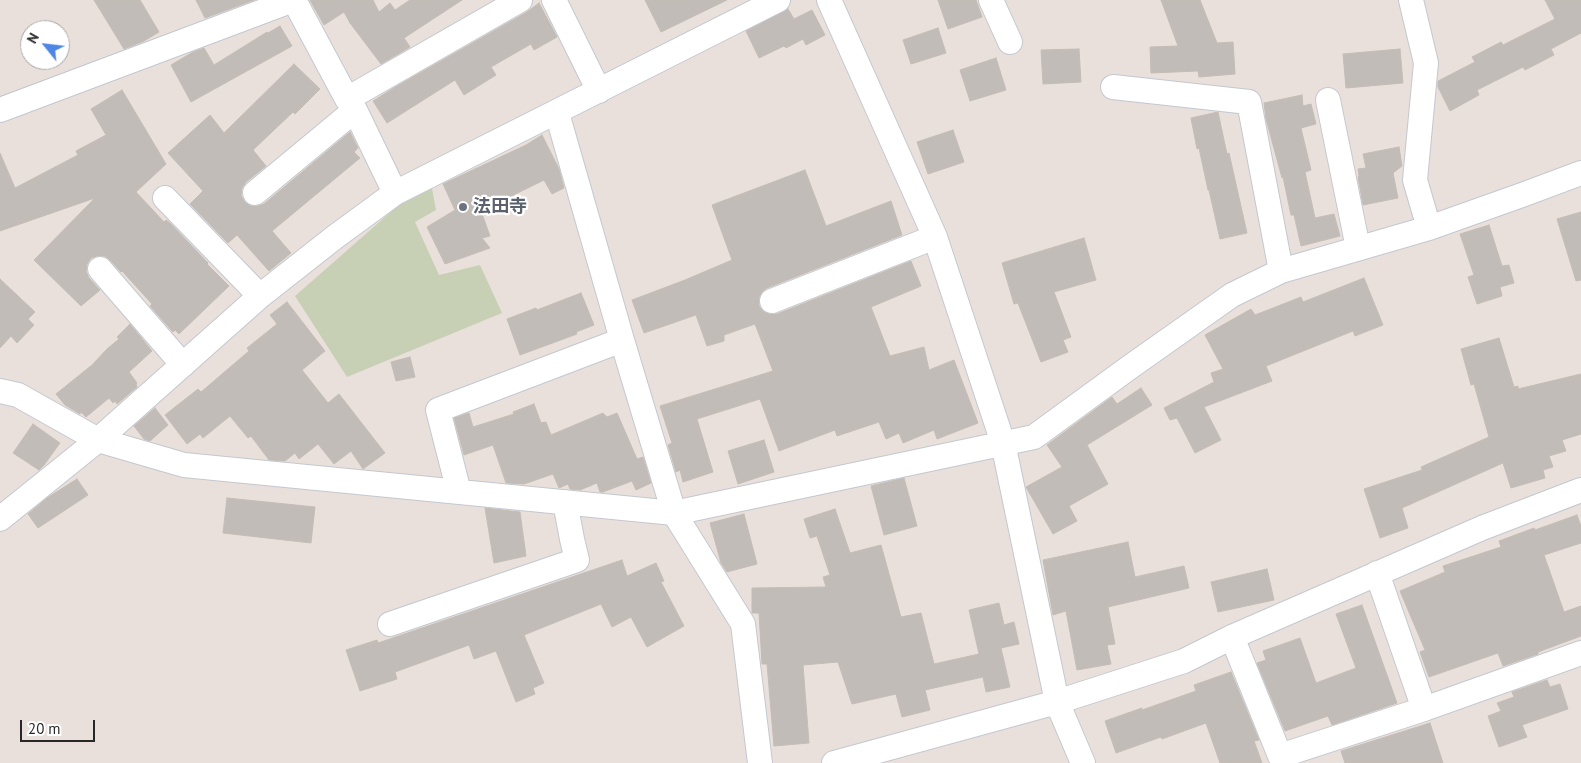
<!DOCTYPE html>
<meta charset="utf-8">
<style>
body{margin:0}
#map{position:relative;width:1581px;height:763px;overflow:hidden;background:#e9e0db;font-family:"PT Sans",sans-serif}
canvas{display:block}
.north{position:absolute;left:20px;top:20px;width:50px;height:50px;box-sizing:border-box;background:#fff;border:1px solid #a9a9a9;border-radius:50%;rotate:299deg;font-size:14px;font-weight:700;line-height:20px;text-align:center;color:#282828}
.north::after{content:'';display:block;margin:auto;width:18px;height:22px;background:#4e86e3;clip-path:polygon(50% 0,100% 100%,50% 72%,0 100%)}
.scale{position:absolute;left:20px;top:720px;width:75px;height:22px;box-sizing:border-box;border:2px solid #282828;border-top:0;padding-left:6px;font-size:15px;line-height:18px;white-space:nowrap;color:#282828;-webkit-text-stroke:4px #fff;paint-order:stroke}
</style>
<div id="map">
<canvas width="1581" height="763"></canvas>
<div class="north">N</div>
<div class="scale">20 m</div>
</div>
<script>
const context = document.querySelector('canvas').getContext('2d');
context.lineJoin = 'round';
function fillPath(path, color) { context.fillStyle = color; context.fill(path, 'evenodd'); }
const toPath = rows => new Path2D(rows.map(r => 'M' + r).join(''));
function trace(path, color, width, dash) { context.strokeStyle = color; context.lineWidth = width; context.lineCap = dash ? 'butt' : 'round'; context.setLineDash(dash || []); context.stroke(path); }
function drawText(font, color, halo, rows, align = 'center') {
  context.font = font + ' "PT Sans","Noto Sans JP",sans-serif'; context.lineWidth = 4.5; context.setLineDash([]); context.textBaseline = 'middle'; context.strokeStyle = halo; context.fillStyle = color; for (const [text, x, y, turn = 0] of rows) {
    context.save(); context.translate(x, y); context.rotate((+turn || 0) * Math.PI / 180); context.textAlign = isNaN(turn) ? turn : align; if (halo) context.strokeText(text, 0, 0); context.fillText(text, 0, 0); context.restore();
  }
}
fillPath(toPath([
 [431,183,436,210,415,222,439,275,480,265,502,313,347,377,295,296,401,203]
]), '#c7d0b5');
const building = toPath([
 [94,0,140,0,159,32,144,41,124,49,94,0],
 [196,0,254,0,205,18,196,0],
 [310,0,373,0,379,12,390,3,395,10,410,0,462,0,404,38,410,47,381,64,350,23,344,12,324,25,310,0],
 [645,0,727,0,661,32,645,0],
 [938,0,976,0,982,17,948,29,938,0],
 [1161,0,1200,0,1217,43,1233,42,1235,74,1199,77,1198,71,1151,73,1150,47,1178,46,1161,0],
 [1545,0,1581,0,1581,33,1551,49,1554,55,1525,70,1523,67,1477,90,1479,95,1450,111,1438,87,1438,81,1475,62,1472,57,1501,42,1503,45,1555,19,1545,0],
 [539,3,557,37,534,50,531,44,491,67,496,75,464,95,455,80,387,123,373,101,397,86,527,12,539,3],
 [788,9,794,19,812,10,825,35,806,45,803,39,786,48,784,46,759,58,746,31,788,9],
 [280,26,292,46,191,102,171,65,193,52,204,48,214,65,267,32,268,33,280,26],
 [938,28,946,53,911,64,903,40,938,28],
 [1079,49,1081,82,1043,84,1041,50,1079,49],
 [1400,49,1403,83,1346,88,1343,54,1400,49],
 [996,58,1006,90,970,101,960,70,996,58],
 [294,64,320,89,295,114,293,112,253,150,266,166,246,182,242,188,241,195,244,201,251,206,258,206,264,204,350,132,358,148,354,152,360,158,272,231,291,253,269,271,237,235,228,243,190,204,203,191,168,153,210,115,224,133,294,64],
 [122,90,166,164,136,192,164,222,166,220,170,223,208,263,207,264,229,286,179,334,175,330,173,332,150,306,152,304,122,271,121,272,110,260,105,256,97,256,91,258,87,264,86,271,89,278,100,290,81,306,34,260,95,198,0,231,0,153,15,188,78,155,76,151,106,135,91,109,122,90],
 [1302,95,1303,106,1311,104,1316,124,1301,128,1311,170,1305,172,1315,218,1334,214,1340,236,1301,246,1294,215,1291,215,1283,177,1282,178,1266,119,1264,103,1302,95],
 [1218,112,1227,154,1229,153,1247,233,1220,239,1209,190,1208,190,1199,148,1197,149,1191,118,1218,112],
 [953,130,964,162,928,174,917,142,953,130],
 [542,135,559,169,564,188,552,194,544,180,481,211,490,236,482,238,490,248,445,264,427,227,455,210,443,184,526,145,542,135],
 [1399,147,1402,166,1393,173,1398,198,1363,205,1358,177,1359,176,1358,169,1366,168,1363,154,1399,147],
 [805,170,826,226,891,201,902,235,767,288,762,292,759,298,759,306,763,311,769,314,777,314,911,261,921,286,871,307,890,356,924,347,929,370,954,360,978,423,937,439,934,430,903,443,899,433,886,439,879,422,837,436,835,430,779,451,760,399,697,419,713,472,683,482,680,470,676,472,668,445,672,443,660,406,773,371,755,324,724,335,724,341,707,346,696,315,644,333,632,300,685,280,732,260,712,205,805,170],
 [1581,212,1581,280,1576,281,1557,219,1581,212],
 [1489,225,1502,266,1509,265,1514,283,1500,287,1502,296,1477,304,1468,277,1474,275,1460,234,1489,225],
 [1084,238,1096,280,1054,292,1071,337,1063,340,1068,352,1041,362,1018,303,1014,304,1002,263,1084,238],
 [1364,278,1383,325,1355,336,1353,331,1266,366,1272,381,1204,407,1221,440,1195,453,1177,418,1170,420,1164,408,1214,382,1211,373,1223,369,1205,335,1251,309,1255,315,1301,297,1303,302,1364,278],
 [0,279,35,312,28,319,34,325,17,343,11,336,0,348,0,279],
 [581,293,594,325,576,332,577,334,520,355,507,319,536,308,537,310,581,293],
 [287,302,325,351,302,370,328,403,339,394,385,453,363,469,351,451,334,464,318,444,299,459,295,453,285,461,269,460,251,436,248,438,230,416,203,438,200,434,187,444,165,415,198,389,201,392,249,351,247,348,277,324,270,315,287,302],
 [130,324,152,351,129,372,137,383,136,384,137,387,117,404,115,401,113,403,109,398,86,417,81,412,80,414,65,405,56,394,92,365,107,349,119,339,117,337,130,324],
 [1499,338,1514,387,1518,386,1518,389,1581,374,1581,434,1562,440,1566,451,1549,456,1553,467,1543,470,1545,478,1511,488,1503,463,1402,508,1408,528,1380,538,1364,489,1422,470,1421,467,1489,437,1474,384,1471,385,1461,349,1499,338],
 [410,357,415,377,396,381,391,362,410,357],
 [1141,388,1152,405,1087,445,1108,484,1069,506,1077,521,1053,534,1026,487,1062,467,1047,445,1112,397,1117,404,1141,388],
 [534,404,541,423,546,422,551,435,603,413,607,417,617,413,637,459,643,457,651,483,636,490,632,481,603,492,600,492,597,483,580,490,570,489,568,484,559,488,553,474,524,484,506,483,493,445,464,455,454,418,469,413,473,427,514,414,513,412,534,404],
 [155,408,168,425,150,441,144,439,134,426,155,408],
 [33,424,60,443,44,465,39,470,13,453,33,424],
 [764,440,774,472,738,484,728,451,764,440],
 [904,478,917,526,884,535,871,486,904,478],
 [77,479,88,495,38,528,28,514,47,498,77,479],
 [227,498,315,507,311,543,223,533,227,498],
 [485,508,520,512,526,556,494,563,485,508],
 [835,509,850,553,881,545,901,617,921,613,934,664,979,654,969,610,999,603,1004,625,1014,622,1019,644,1001,648,1010,687,986,692,983,677,925,690,930,710,902,717,896,694,852,704,838,662,803,665,809,743,774,746,767,664,762,664,759,613,752,613,752,588,826,587,823,577,830,575,817,536,810,538,804,519,835,509],
 [744,514,757,564,727,572,721,563,710,523,744,514],
 [1577,515,1581,526,1581,543,1544,555,1564,612,1581,606,1581,636,1538,652,1538,654,1503,666,1498,653,1429,677,1420,652,1425,650,1400,591,1445,572,1443,566,1501,547,1499,541,1534,528,1535,530,1577,515],
 [1128,542,1135,577,1184,566,1189,588,1108,607,1115,644,1107,645,1111,664,1077,670,1066,611,1053,615,1043,560,1128,542],
 [622,560,627,576,656,563,664,581,661,582,684,626,647,647,631,617,612,627,601,604,524,635,544,683,533,688,535,694,516,702,496,651,474,659,469,645,395,672,397,679,360,691,346,650,377,640,378,643,622,560],
 [1267,569,1274,600,1218,612,1211,582,1267,569],
 [1362,605,1397,703,1332,725,1328,716,1285,731,1257,663,1266,660,1263,651,1300,638,1316,683,1356,668,1336,614,1362,605],
 [1231,672,1259,740,1254,741,1262,763,1220,763,1206,723,1162,739,1161,737,1116,753,1105,721,1142,708,1142,710,1196,691,1194,685,1231,672],
 [1547,680,1550,687,1560,684,1568,709,1522,725,1527,737,1499,747,1488,716,1501,711,1497,703,1514,697,1512,692,1547,680],
 [1430,723,1443,763,1345,763,1341,751,1430,723]
]);
fillPath(building, '#c1bcb7');
trace(building, '#c4bcb5', 1);
const street = toPath([
 [294,0,347,99,355,110,395,193],
 [554,0,599,91],
 [829,0,935,237,1003,443,1057,702,1083,763],
 [991,0,1010,42],
 [1411,0,1426,63,1415,180,1429,228],
 [1113,87,1249,102,1281,271],
 [347,99,520,0],
 [1328,100,1358,248],
 [0,110,293,0],
 [557,113,622,340,674,513,743,624,760,763],
 [255,193,355,110],
 [165,198,260,296],
 [100,269,183,365],
 [772,301,935,237],
 [0,391,18,395,98,440,184,465,674,513,1034,437,1130,367,1232,295,1281,271,1429,228,1522,195,1581,173],
 [459,492,438,410,622,340],
 [0,519,98,440,260,296,335,237,395,193,778,0],
 [1377,573,1424,709],
 [390,624,577,560,572,539,565,502],
 [1232,637,1280,756,1424,709,1581,653],
 [834,763,1057,702,1184,661,1232,637,1482,528,1581,490]
]);
trace(street, '#c3c8d0', 26);
trace(street, '#fff', 24);
for (const [x, y, r, color] of [
 [463,207,5,"#6b7280"]
]) { const dot = new Path2D(); dot.arc(x, y, r, 0, 2 * Math.PI); context.fillStyle = color; context.fill(dot); trace(dot, '#fff', 2); }
drawText('bold 18px', '#5b616d', '#fff', [
 ["法田寺",473,207]
], 'left');
</script>
